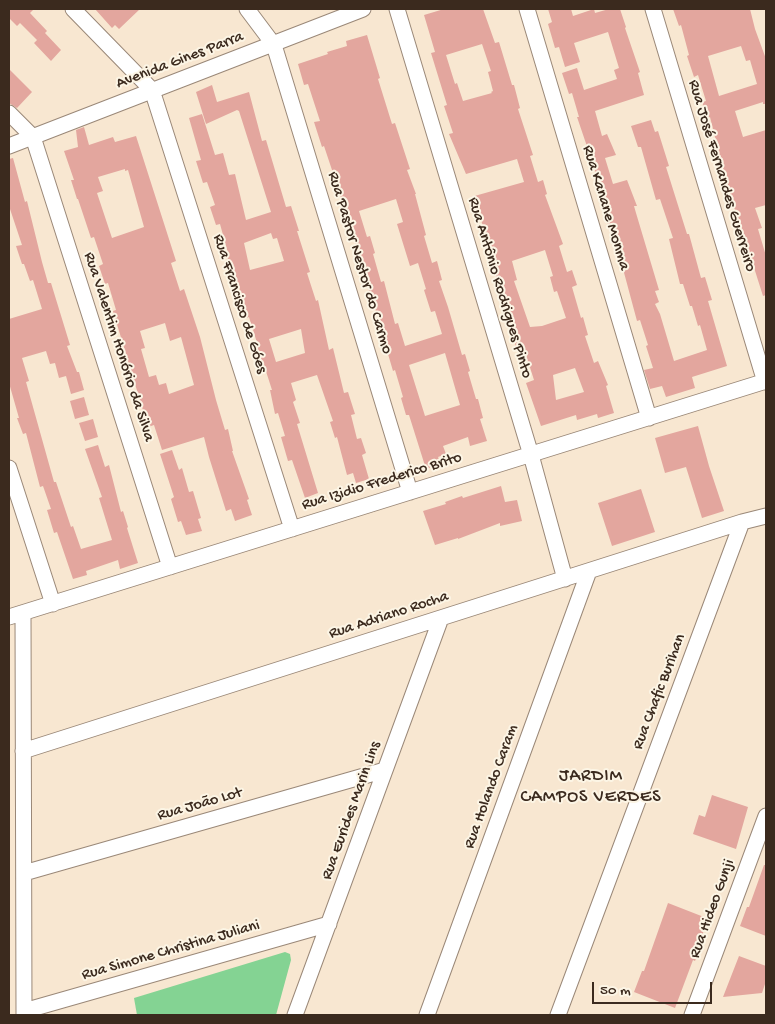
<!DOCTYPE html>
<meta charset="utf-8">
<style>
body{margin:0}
#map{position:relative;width:775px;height:1024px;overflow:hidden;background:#f8e7d1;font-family:"Gochi Hand",sans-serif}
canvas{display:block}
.frame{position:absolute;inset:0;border:10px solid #3b2a1e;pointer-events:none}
.scale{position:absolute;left:592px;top:982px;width:120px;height:22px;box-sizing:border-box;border:2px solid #3b2a1e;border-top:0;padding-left:6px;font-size:15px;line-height:18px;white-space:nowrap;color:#3b2a1e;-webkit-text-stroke:4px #fcf5e5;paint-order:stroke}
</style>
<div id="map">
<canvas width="775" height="1024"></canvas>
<div class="frame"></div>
<div class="scale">50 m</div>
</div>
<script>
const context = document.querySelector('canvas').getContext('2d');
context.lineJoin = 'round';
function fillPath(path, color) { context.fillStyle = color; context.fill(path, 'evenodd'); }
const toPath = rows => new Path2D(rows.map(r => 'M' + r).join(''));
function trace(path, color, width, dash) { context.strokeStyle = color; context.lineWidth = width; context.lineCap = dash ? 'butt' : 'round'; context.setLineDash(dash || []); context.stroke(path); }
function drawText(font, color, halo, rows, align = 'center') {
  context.font = font + ' "Gochi Hand",sans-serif'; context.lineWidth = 4; context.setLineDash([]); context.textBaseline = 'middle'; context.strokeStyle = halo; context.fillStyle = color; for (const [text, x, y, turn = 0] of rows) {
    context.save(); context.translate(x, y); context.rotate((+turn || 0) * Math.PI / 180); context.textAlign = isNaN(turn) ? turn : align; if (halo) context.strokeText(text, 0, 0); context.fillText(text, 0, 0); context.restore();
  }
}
fillPath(toPath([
 [285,952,290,954,291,960,276,1015,137,1015,134,998]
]), '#84d393');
fillPath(toPath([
 [9,9,34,9,30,13,47,31,45,33,61,50,51,61,34,43,41,36,37,40,20,23,17,26,9,18],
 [95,9,140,9,119,29,115,25,112,28],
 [444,9,483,9,495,43,499,42,512,85,514,85,520,108,518,109,533,155,530,156,538,182,543,180,547,194,545,195,563,244,559,246,567,272,572,270,577,285,572,287,581,318,583,317,588,335,585,336,594,363,598,361,608,385,606,386,614,413,598,418,597,414,577,420,576,415,541,426,526,383,534,380,526,355,519,358,500,289,486,245,489,244,480,217,478,218,471,197,524,182,517,159,466,174,449,134,453,133,444,106,447,105,431,53,435,52,424,15],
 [482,44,491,71,488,72,493,91,491,92,492,93,463,101,457,83,455,84,446,55],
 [545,250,553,276,550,277,554,292,557,291,566,318,542,326,530,327,514,281,517,280,512,261],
 [575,368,584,392,556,400,553,375],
 [548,9,571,9,573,16,594,9,595,13,609,9,620,9,626,27,625,28,640,72,638,73,644,95,595,111,602,136,607,134,616,155,605,158,613,184,627,180,637,206,634,206,636,213,659,290,655,291,659,302,655,304,660,314,674,361,707,350,700,325,698,326,692,306,690,306,683,284,680,284,669,239,673,238,660,199,656,200,641,147,638,147,631,126,651,120,655,132,658,131,669,166,666,167,687,234,689,234,701,278,705,277,712,300,708,301,727,366,692,377,695,388,666,397,662,386,650,389,644,370,653,368,646,346,648,345,640,320,637,321,619,254,621,254,612,229,609,230,598,189,600,189,594,167,577,117,579,117,572,93,569,94,562,73,577,68,584,90,617,79,614,70,619,68,608,32,574,43,580,62,565,67,559,47,555,48,548,24,552,22],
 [673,9,750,9,755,29,766,59,766,104,763,104,763,102,735,111,743,137,766,130,766,205,755,208,762,228,758,229,766,256,766,295,763,296,737,214,736,214,716,146,717,145,710,117,708,118,702,102,706,101,698,75,694,77,687,56,689,55,681,25,679,26],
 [741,46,746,61,750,60,757,84,719,96,708,56],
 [367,35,380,78,378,79,392,124,395,123,410,169,407,170,416,194,415,194,426,235,424,236,432,263,437,261,442,280,439,281,448,307,462,355,465,354,470,371,468,372,476,399,478,399,483,418,480,419,487,441,470,446,468,437,443,446,446,454,438,457,441,464,426,469,409,415,406,415,401,398,403,397,395,370,393,371,388,354,390,353,365,279,360,263,361,263,337,185,324,146,322,147,314,122,320,121,308,84,304,85,298,64,328,54,327,52,347,46,346,41],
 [396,199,403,222,397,224,410,266,418,263,426,289,424,290,431,312,435,311,442,334,405,346,398,323,395,324,384,281,381,282,373,254,375,253,370,236,367,237,359,211],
 [445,353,460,405,425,416,409,365],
 [9,69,32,92,17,108,9,103],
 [212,85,217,102,249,92,262,141,266,140,286,207,291,206,299,231,297,231,310,272,307,273,316,301,318,300,329,350,333,348,344,393,348,392,355,414,351,415,357,439,361,438,366,453,362,455,369,479,356,483,353,473,347,475,337,437,335,438,330,422,333,421,317,375,291,383,296,400,293,402,300,423,297,424,318,493,305,498,292,460,288,461,281,437,285,436,278,413,275,414,270,390,272,390,263,362,260,363,255,347,258,346,249,317,247,318,234,270,232,271,226,253,228,253,220,224,216,225,210,207,215,205,207,182,203,183,196,161,201,160,189,118,202,114,215,155,223,153,229,175,235,174,246,220,271,212,239,111,237,110,206,124,196,92],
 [271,233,273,239,277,238,284,261,250,270,244,243],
 [301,329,305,353,276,362,269,339],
 [84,127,89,145,113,137,115,142,136,136,176,261,171,263,180,291,184,289,200,337,216,400,225,430,228,429,233,451,232,451,249,499,247,500,252,515,235,521,231,509,226,511,209,457,204,437,162,450,154,425,148,427,113,311,116,310,108,283,105,284,99,266,103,264,94,237,91,238,78,199,77,199,71,180,74,180,64,151,78,147,76,130],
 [125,169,125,171,128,170,144,227,112,238,97,193,103,191,98,177],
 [165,323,170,341,181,337,194,385,169,394,166,383,159,385,156,375,149,377,141,349,145,348,140,331],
 [13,158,25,202,27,201,42,262,48,283,51,283,70,345,67,346,77,372,79,372,84,390,71,394,66,376,59,378,55,363,50,364,46,351,22,358,29,381,26,382,54,482,56,482,71,527,73,526,81,549,112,540,99,498,102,497,85,449,98,445,105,467,109,465,121,512,123,511,128,527,127,528,138,563,120,569,118,560,86,571,87,575,73,579,57,532,54,533,47,510,51,509,43,486,40,487,26,433,23,434,17,418,19,418,9,383,9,319,42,309,33,280,30,281,24,264,22,264,16,246,22,245,9,206,9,159],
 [84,397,89,415,75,419,70,401],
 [93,419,98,437,85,441,79,423],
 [698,426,709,466,724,511,702,518,686,467,665,473,655,438],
 [172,450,179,470,182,468,189,492,193,491,201,518,198,519,202,531,186,535,181,521,178,522,171,499,174,497,160,454],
 [501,486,505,502,517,500,522,521,500,526,500,523,458,539,458,538,435,545,423,511,446,504,445,502,462,496,463,498],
 [641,489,655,532,612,546,598,503],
 [712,795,748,807,736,849,693,834,699,815,705,817],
 [764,865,766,865,766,936,740,926,747,907,749,907],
 [668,903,709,919,699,942,702,943,695,961,693,960,675,1008,634,992,642,971,644,971],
 [739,956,766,966,766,981,762,993,723,997]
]), '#e3a69e');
const street = toPath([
 [73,9,152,90,292,529],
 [247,9,274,45,410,492],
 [397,9,531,455,565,579],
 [527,9,649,418],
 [653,9,765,382],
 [9,113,33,137,170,567],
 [9,146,363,9],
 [9,468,53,604],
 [23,613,24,1015],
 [9,617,766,381],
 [23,751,742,522,766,516],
 [24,873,385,770],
 [24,1011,329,924],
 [295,1015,441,618],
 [427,1015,589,571],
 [558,1015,742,522],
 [692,1015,766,816]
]);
trace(street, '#9a8878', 17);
trace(street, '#fff', 15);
drawText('16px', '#3b2a1e', '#fcf5e5', [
 ["Avenida Gines Parra",180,61,-21],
 ["Rua José Fernandes Guerreiro",721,176,73],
 ["Rua Kanane Monma",605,208,73],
 ["Rua Pastor Nestor do Carmo",359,263,73],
 ["Rua Antônio Rodrigues Pinto",499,288,73],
 ["Rua Francisco de Góes",239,304,72],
 ["Rua Valentim Honório da Silva",118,347,72],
 ["Rua Izidio Frederico Brito",382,482,-17],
 ["Rua Adriano Rocha",389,616,-18],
 ["Rua Chafic Burihan",660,692,-69],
 ["Rua Holando Caram",492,787,-70],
 ["Rua João Lot",200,805,-16],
 ["Rua Eurides Marin Lins",352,811,-70],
 ["Rua Hideo Gunji",713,909,-70],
 ["Rua Simone Christina Juliani",171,951,-16]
]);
context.letterSpacing = '1px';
drawText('18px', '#3b2a1e', '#fcf5e5', [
 ["JARDIM",591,777],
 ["CAMPOS VERDES",591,798]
]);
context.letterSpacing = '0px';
</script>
